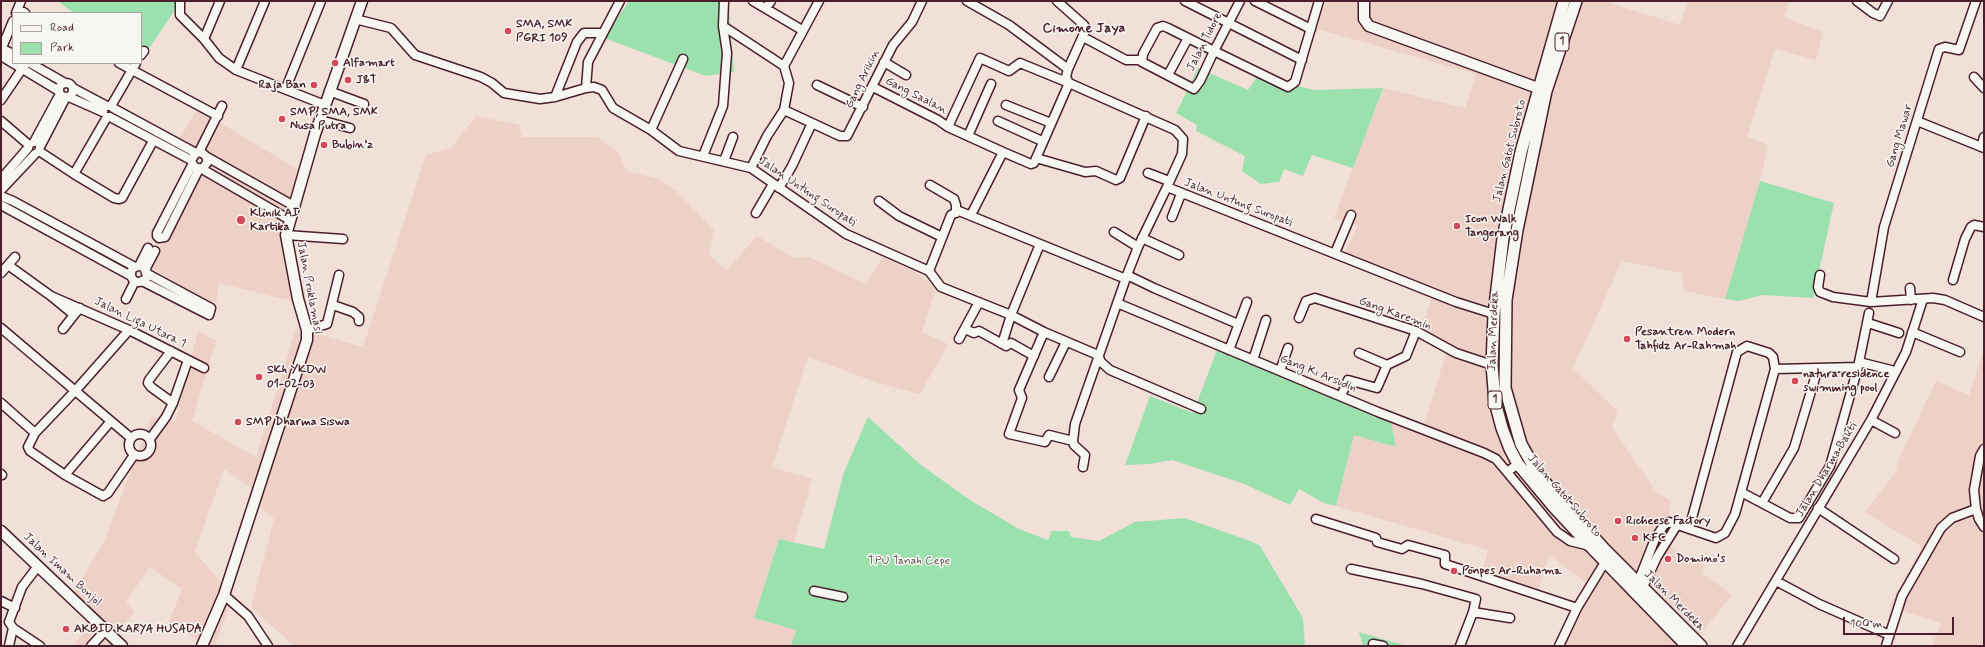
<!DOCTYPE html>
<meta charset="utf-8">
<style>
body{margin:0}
#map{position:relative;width:1985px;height:647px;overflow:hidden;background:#f1e0d8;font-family:Mynerve,sans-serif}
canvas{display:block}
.frame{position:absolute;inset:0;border:2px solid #4a1f2b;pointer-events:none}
.legend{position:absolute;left:12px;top:12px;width:130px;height:52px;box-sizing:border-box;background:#f6f6f2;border:1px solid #b1a0a2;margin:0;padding:5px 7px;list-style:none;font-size:12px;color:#4a1f2b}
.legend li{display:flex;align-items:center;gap:8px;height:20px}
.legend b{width:20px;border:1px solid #b1a0a2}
.scale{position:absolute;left:1843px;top:617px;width:111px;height:18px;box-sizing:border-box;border:2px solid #4a1f2b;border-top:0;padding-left:5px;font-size:12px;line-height:14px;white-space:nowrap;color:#4a1f2b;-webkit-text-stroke:3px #f6f6f2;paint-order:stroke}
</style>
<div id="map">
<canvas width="1985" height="647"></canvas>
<div class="frame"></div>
<ul class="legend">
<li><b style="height:5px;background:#f6f6f2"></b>Road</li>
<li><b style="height:11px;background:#9be1ae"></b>Park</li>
</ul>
<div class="scale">100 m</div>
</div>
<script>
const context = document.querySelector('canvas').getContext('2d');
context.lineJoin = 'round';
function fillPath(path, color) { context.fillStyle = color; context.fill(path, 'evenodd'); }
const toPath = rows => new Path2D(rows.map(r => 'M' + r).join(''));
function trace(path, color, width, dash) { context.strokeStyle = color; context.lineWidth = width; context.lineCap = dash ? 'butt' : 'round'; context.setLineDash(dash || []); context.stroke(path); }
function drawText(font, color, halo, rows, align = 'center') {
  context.font = font + ' Mynerve,sans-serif'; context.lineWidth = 3; context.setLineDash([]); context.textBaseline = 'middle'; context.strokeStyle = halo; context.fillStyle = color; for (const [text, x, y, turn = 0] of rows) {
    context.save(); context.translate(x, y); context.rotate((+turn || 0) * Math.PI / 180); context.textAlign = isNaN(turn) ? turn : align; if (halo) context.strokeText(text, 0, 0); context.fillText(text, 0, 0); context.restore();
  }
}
fillPath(toPath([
 [1326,1,1604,1,1680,25,1688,1,1789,1,1784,17,1823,32,1816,60,1775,49,1747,137,1768,145,1760,181,1725,299,1684,291,1682,273,1622,261,1573,368,1618,412,1612,427,1657,493,1671,501,1664,540,1684,558,1704,563,1702,573,1732,595,1691,646,1556,646,1585,582,1549,555,1537,595,1482,574,1488,550,1336,506,1354,435,1396,446,1390,415,1423,428,1447,350,1420,334,1433,293,1341,261,1358,226,1334,218,1383,88,1465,108,1476,74,1317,29],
 [197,109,307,175,289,227,307,305,219,283,215,310,150,266,205,154,180,138],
 [476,116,519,125,522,137,597,137,618,152,627,171,659,179,676,191,714,230,709,255,727,270,757,236,794,258,809,257,866,284,883,257,916,273,936,288,922,332,948,344,920,394,878,383,808,357,772,467,812,479,794,542,779,539,754,618,796,630,791,646,294,646,251,607,274,519,257,504,261,495,224,469,195,552,225,587,229,607,215,646,199,646,201,643,169,622,182,589,150,567,126,602,135,612,113,637,124,646,74,646,90,621,67,602,103,544,151,418,175,421,198,331,216,341,192,421,256,457,296,328,363,347,426,155,451,148],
 [1983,352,1984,646,1932,646,1941,623,1889,607,1922,547,1865,512,1896,472,1898,461,1936,381,1969,395]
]), '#edd1c6');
fillPath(toPath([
 [57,1,177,1,173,13,148,50,141,47,141,13,74,13],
 [629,1,728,1,734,72,706,76,604,38],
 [1198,68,1248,90,1257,77,1315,90,1383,88,1353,168,1312,155,1303,176,1284,169,1279,182,1261,184,1242,171,1245,156,1196,131,1197,125,1176,113],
 [1760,181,1834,203,1813,298,1763,295,1738,301,1725,299],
 [1217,350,1322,392,1390,415,1396,447,1354,435,1336,506,1324,503,1299,489,1290,505,1242,483,1172,460,1149,464,1125,465,1150,396,1193,413],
 [868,417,921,465,970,500,1019,529,1048,540,1052,531,1069,531,1071,537,1099,541,1135,522,1185,518,1253,542,1260,546,1303,618,1305,646,791,646,796,630,754,618,779,539,824,549,844,472],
 [1359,632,1407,646,1363,646]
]), '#9be1ae');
const minor = toPath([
 [180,1,180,15,204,39,219,58,236,70,325,105],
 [724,1,723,26,784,66,819,1],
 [753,1,802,30],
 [967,1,1009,25,1068,69],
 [1057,1,1084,25,1086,29,1068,69,1066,77,1069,83,1175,130,1183,139,1182,154,1167,187,1456,302,1494,314],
 [1185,1,1302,60],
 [1240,1,1214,51,1200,81,1194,89,1142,62,1143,54,1157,28,1163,26,1168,28,1214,51,1288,87,1295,82,1319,1],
 [1255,1,1311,29],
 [1857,1,1873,13,1880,16,1888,1],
 [766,8,771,1],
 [18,9,25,13],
 [16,13,21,1],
 [355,19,391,28,415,55,481,77,492,83,504,93,540,99,555,97,586,88,594,87,602,90,613,108,651,130,679,151,751,168,846,234,929,271,941,287,1011,315,1044,332,1098,355],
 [1083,37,1126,60,1142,60],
 [204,39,220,1],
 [1,48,13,54],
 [1,50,13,21],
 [141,55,144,51],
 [1,56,59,91],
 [884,62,906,75],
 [30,63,65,83],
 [119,63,218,116],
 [236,70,265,1],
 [1168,75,1188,38],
 [1974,77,1984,88],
 '59 90a7 7 0 1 1 14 0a7 7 0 1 1-14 0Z',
 [817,85,863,107],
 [873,87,938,120,948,127,1003,152],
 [73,88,107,106],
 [286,88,321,1],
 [586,88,588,62,620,1],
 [329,91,364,104],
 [69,97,103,112],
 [555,97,577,42,584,33,603,33],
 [1,100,26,63],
 [1006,105,1051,123],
 [111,106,136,63],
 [113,108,196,153],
 [784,110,840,136,847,136,893,45,912,22,922,1],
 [110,117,191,160],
 [320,120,350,128],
 [1,121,29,145],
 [998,121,1042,141],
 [1917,121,1984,148],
 [948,127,980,58,1009,71,1020,63,1069,83,1034,163,1031,164,1003,152,971,215],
 [651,130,683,59],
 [968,136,991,84],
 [34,142,60,94],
 [40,147,66,97],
 [1981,147,1984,137],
 [39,151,74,174,114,198,119,199,122,198,153,141],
 [199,152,222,106],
 [703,156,723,106,727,53,723,26],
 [207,157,294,206],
 [1036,158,1085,172,1096,171,1116,180,1120,178,1146,116],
 [724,161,733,137],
 [192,165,157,233,157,236,159,238,165,237,199,169],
 [751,168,767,136,784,110,789,83,784,66],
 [202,169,207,163,207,157,201,152,196,153,191,160,194,167,202,169,290,220],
 [1148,173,1169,181],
 [74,174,107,117],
 [1,179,28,148],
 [930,185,954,199,956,205,956,213],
 [779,188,792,166,812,123],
 [1,190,35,154],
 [1,196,13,201,135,267],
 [879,201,899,216,942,237],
 [1,205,131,276],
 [756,213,773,184],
 [1172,217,1181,194],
 [1114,232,1138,247],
 [286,235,343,239],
 [1142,238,1179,255],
 [1335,253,1351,215],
 [8,265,51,296,74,315,80,308],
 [139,266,148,248],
 '131 274a8 8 0 1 1 16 0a8 8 0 1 1-16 0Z',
 [145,270,155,251],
 [929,271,951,215,959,211,1126,279],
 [1,273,15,257],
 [1127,275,1154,288,1238,324],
 [1820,275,1818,287,1820,292,1833,297,1871,302,1933,298,1945,300,1984,317],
 [1953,280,1965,239,1971,227,1974,225,1984,227],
 [142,281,209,315,211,308,146,273],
 [1910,288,1911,300],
 [51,296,129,330,204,368],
 [126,299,135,281],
 [1871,302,1884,227,1939,49,1945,47,1959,50,1976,1],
 [1117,303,1378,412,1484,453,1496,459,1507,472],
 [333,305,353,312,359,317,359,321],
 [1299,318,1306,301,1315,298,1416,331,1456,353,1492,365],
 [1868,323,1899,333],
 [1,328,131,438],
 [63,329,74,315],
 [965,329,974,333,979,331,1006,346,1011,343,1034,356],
 [129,330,76,390,35,433,28,447,30,451,65,475,103,496,108,493,134,455],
 [307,330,327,324,339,275],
 [1044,332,1019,390,1022,398,1009,434,1045,442,1049,435,1073,441],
 [1912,332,1960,352],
 [959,339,979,302],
 [1002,344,1011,315,1040,244],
 [1229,350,1247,302],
 [171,351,149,380,148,383,151,387,173,403],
 [1359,353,1387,365],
 [1098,355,1101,362,1110,370,1201,409],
 [1253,360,1266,320],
 [1859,362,1891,370],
 [1775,369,1858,367,1869,313],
 [1280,371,1288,348],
 [1049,377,1066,342],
 [1341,396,1348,380,1377,388,1387,365,1406,356,1416,331],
 [1,403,35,433],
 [1871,420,1895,433],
 '129 445a11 11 0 1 1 22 0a11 11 0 1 1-22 0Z',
 [150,439,166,417,173,403,188,360],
 [1984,449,1980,456,1974,490,1976,509,1979,519,1984,527],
 [1518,464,1507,472,1557,532,1570,541,1590,546],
 [1083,467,1085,455,1074,445,1073,441,1075,424,1127,275,1138,247,1167,187],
 [1,474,2,475],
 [65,475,111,421],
 [1741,492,1790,518,1799,518,1830,466,1858,367],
 [1762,503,1794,448,1818,368],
 [1818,508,1894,559],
 [1316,519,1370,536,1376,538,1377,542,1402,549,1408,545,1445,555,1445,564,1577,608],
 [38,566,22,587,9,622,13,628,40,646],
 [1351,569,1422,584,1476,599,1473,612,1460,646],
 [1776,581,1819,604,1885,633],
 [1638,582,1655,539,1664,525,1669,522,1716,538,1725,533,1735,514,1775,369,1773,357,1769,353,1747,346,1737,352,1689,529],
 [1643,587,1657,557,1677,525],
 [814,591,843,597],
 [224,595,248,616,268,646],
 [1,601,15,608],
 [1473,612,1510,618],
 [1373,644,1383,646],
 [9,646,13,628],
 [91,646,106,630],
 [1559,646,1577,608,1602,567,1606,563],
 [1737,646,1871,420,1906,352,1923,299],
 [1886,646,1902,596,1941,528,1952,518,1976,509]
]);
const major = toPath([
 [1364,1,1364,19,1369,26,1546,91],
 [1,531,122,646],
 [202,646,224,595,307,340,307,330,298,299,286,235,315,134,362,1]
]);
const highway = toPath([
 [1564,1,1521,152,1503,238,1494,314,1492,365,1495,402,1502,428,1510,449,1518,464,1553,506,1590,546,1687,646],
 [1576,1,1546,91,1517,230,1506,300,1505,388,1521,444,1535,469,1547,485,1604,549,1701,646]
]);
trace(minor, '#4a1f2b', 11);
trace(major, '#4a1f2b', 13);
trace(highway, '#4a1f2b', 14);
trace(minor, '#f6f6f2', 8);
trace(major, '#f6f6f2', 10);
trace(highway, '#f6f6f2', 11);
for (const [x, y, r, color] of [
 [508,31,4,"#d1495b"],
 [335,63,4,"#d1495b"],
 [348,80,4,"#d1495b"],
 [314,85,4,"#d1495b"],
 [282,119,4,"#d1495b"],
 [324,145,4,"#d1495b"],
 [241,220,5,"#d1495b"],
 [1457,226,4,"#d1495b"],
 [1627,339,4,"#d1495b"],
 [259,377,4,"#d1495b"],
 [1795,381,4,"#d1495b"],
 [238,422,4,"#d1495b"],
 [1618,521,4,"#d1495b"],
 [1635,538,4,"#d1495b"],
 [1668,559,4,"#d1495b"],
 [1454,571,4,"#d1495b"],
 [66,629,4,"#d1495b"]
]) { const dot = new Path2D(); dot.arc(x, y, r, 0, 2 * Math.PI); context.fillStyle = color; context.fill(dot); trace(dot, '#f6f6f2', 1.5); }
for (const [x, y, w] of [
 [1562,42,14],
 [1495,400,14]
]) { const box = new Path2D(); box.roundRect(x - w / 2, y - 9, w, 18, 3); context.fillStyle = '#f6f6f2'; context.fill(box); trace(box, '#4a1f2b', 1); }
drawText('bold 11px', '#4a1f2b', null, [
 ["1",1562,42],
 ["1",1495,400]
]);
drawText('bold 12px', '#4a1f2b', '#f6f6f2', [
 ["SMA, SMK",516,24],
 ["PGRI 109",516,38],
 ["Alfamart",343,63],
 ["J&T",356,80],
 ["Raja Ban",306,85,"right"],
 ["SMP, SMA, SMK",290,112],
 ["Nusa Putra",290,126],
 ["Bubin’z",332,145],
 ["Klinik AI",250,213],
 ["Kartika",250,227],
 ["Icon Walk",1465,219],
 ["Tangerang",1465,233],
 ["Pesantren Modern",1635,332],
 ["Tahfidz Ar-Rahmah",1635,346],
 ["SKh YKDW",267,370],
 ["01-02-03",267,384],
 ["natura residence",1803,374],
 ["swimming pool",1803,388],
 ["SMP Dharma Siswa",246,422],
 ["Richeese Factory",1626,521],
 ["KFC",1643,538],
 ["Domino's",1676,559],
 ["Ponpes Ar-Ruhama",1462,571],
 ["AKBID KARYA HUSADA",74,629]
], 'left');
drawText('12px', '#4a1f2b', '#f6f6f2', [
 ["Jalan Tidore",1205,42,-63],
 ["Gang Arikin",863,79,-64],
 ["Gang Saalan",916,96,27],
 ["Gang Mawar",1900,136,-73],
 ["Jalan Gatot Subroto",1510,151,-76],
 ["Jalan Untung Suropati",807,192,34],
 ["Jalan Untung Suropati",1238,203,21],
 ["Jalan Proklamasi",309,288,79],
 ["Gang Karemin",1395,314,20],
 ["Jalan Liga Utara 1",140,323,26],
 ["Jalan Merdeka",1494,331,-88],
 ["Gang Ki Arsudin",1318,374,22],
 ["Jalan Dharma Bakti",1827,470,-59],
 ["Jalan Gatot Subroto",1564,496,49],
 ["Jalan Imam Bonjol",62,570,43],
 ["Jalan Merdeka",1674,601,45]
]);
drawText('12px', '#5e504c', '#f6f6f2', [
 ["TPU Tanah Cepe",909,561]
]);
drawText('bold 14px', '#4a1f2b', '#f6f6f2', [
 ["Cimone Jaya",1084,29]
]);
</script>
